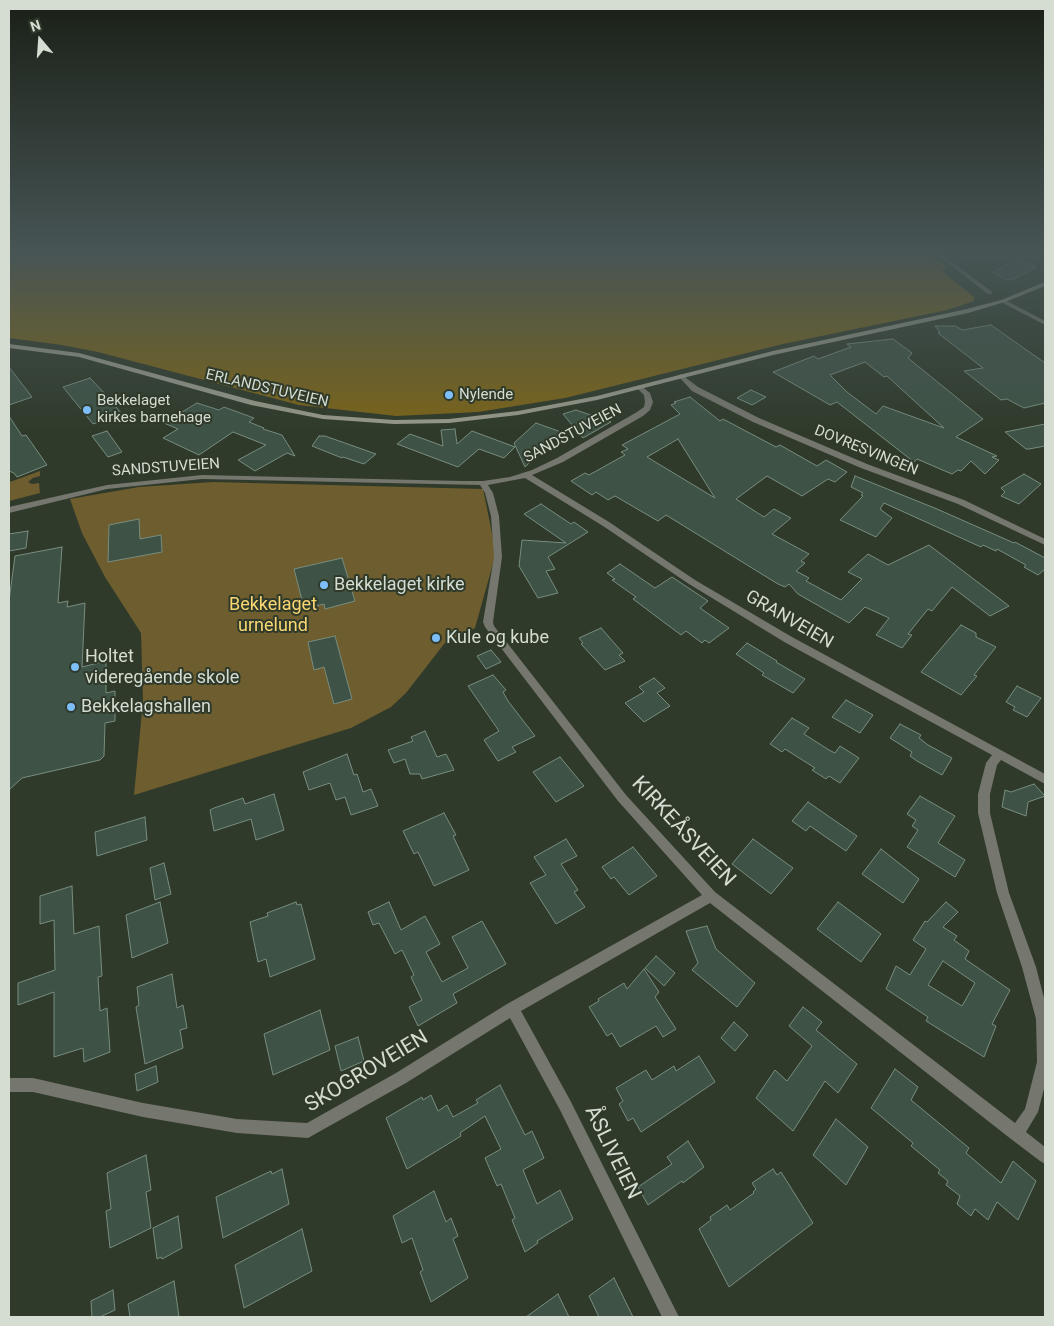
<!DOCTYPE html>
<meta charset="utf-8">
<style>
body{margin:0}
#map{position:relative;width:1054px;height:1326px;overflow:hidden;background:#2f3a2a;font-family:Roboto,sans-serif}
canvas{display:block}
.frame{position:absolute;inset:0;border:10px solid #d5dcd2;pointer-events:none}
.north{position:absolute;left:15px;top:15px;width:50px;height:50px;-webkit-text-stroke:4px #2f3a2a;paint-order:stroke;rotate:342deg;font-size:14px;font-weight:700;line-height:20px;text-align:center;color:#d5dcd2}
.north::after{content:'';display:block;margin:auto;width:18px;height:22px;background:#d5dcd2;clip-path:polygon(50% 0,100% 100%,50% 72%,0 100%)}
</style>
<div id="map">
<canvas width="1054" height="1326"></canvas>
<div class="frame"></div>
<div class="north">N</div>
</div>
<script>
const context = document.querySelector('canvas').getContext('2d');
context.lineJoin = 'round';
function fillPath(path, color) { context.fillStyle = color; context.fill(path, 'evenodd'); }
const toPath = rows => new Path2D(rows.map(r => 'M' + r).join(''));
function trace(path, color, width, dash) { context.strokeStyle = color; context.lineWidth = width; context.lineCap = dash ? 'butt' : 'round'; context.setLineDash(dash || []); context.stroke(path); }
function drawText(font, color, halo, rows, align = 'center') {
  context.font = font + ' Roboto,sans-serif'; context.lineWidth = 4; context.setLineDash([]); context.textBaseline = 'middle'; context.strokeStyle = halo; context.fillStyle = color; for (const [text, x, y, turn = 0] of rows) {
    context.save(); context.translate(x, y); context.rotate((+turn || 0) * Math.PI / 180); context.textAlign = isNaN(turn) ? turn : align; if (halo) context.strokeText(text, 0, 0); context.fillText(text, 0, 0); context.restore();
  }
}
fillPath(toPath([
 [40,471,40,476,33,478,28,482,32,484,39,483,40,493,9,501,9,480,10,482],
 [213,482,483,489,496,553,475,628,444,644,406,693,391,707,351,728,134,795,143,701,141,633,105,577,82,533,70,499,139,487]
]), '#6e5d2e');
fillPath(toPath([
 [9,251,925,251,948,267,942,271,974,297,974,301,947,310,783,344,565,398,478,412,396,416,299,405,98,352,62,345,9,338]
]), '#7c6418');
const building = toPath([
 [1018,259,1036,266,1033,267,1035,268,1014,279,1007,280,993,272,1018,259],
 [991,325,1045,363,1045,403,1024,408,1007,399,1001,400,964,371,983,368,938,333,940,332,935,326,956,326,962,330,991,325],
 [893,339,912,353,908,358,983,419,956,437,997,456,992,457,999,460,985,474,971,461,961,471,958,470,952,474,917,459,914,462,837,402,830,405,773,372,814,356,818,359,851,347,847,344,893,339],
 [865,362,884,377,887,376,944,428,883,406,876,414,847,392,830,375,865,362],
 [9,367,32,397,9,405,9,367],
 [90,378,107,396,122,414,93,424,63,387,90,378],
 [751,390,766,397,752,405,737,398,751,390],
 [690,397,720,421,723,419,776,447,780,445,817,466,826,460,847,472,835,482,828,479,802,496,767,476,736,499,764,517,774,509,791,518,772,534,809,554,801,561,805,563,796,571,809,578,806,581,841,600,862,579,848,572,868,554,888,565,929,545,1009,606,990,616,952,587,932,611,928,609,908,634,912,635,902,648,876,635,889,618,865,607,849,623,798,594,789,584,785,587,778,584,666,515,658,521,615,496,608,500,596,492,592,495,571,481,585,473,589,475,625,455,621,452,628,449,622,445,680,414,671,405,676,403,674,402,690,397],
 [678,439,715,498,647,457,678,439],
 [197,403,219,410,224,407,254,418,249,422,264,428,263,429,282,435,295,456,287,453,255,471,238,460,266,445,233,432,199,455,163,438,178,429,164,423,197,403],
 [576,410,611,422,583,438,563,414,576,410],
 [9,416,22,436,26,435,47,465,17,477,14,473,9,471,9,416],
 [536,423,561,432,525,467,514,443,536,423],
 [1045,424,1045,446,1029,449,1026,449,1005,432,1045,424],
 [455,429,457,444,472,431,515,447,504,458,479,449,458,467,397,444,410,434,443,446,441,430,455,429],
 [107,431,122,452,108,457,92,436,107,431],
 [319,436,325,436,376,454,364,464,343,457,342,458,312,446,319,436],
 [1024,474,1041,484,1019,504,1001,496,1005,492,1001,488,1024,474],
 [855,476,937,509,1014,543,1015,542,1045,558,1045,569,1038,575,1024,567,1026,565,997,549,996,551,983,545,981,547,884,503,880,509,892,518,876,537,840,520,863,496,861,495,863,493,851,487,855,476],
 [541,504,571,524,574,522,588,532,548,557,555,569,546,571,558,593,538,598,519,566,522,540,566,543,524,514,541,504],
 [139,519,140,539,161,535,162,552,108,562,109,525,139,519],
 [28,531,26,548,9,551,9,534,28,531],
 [62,547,58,603,68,601,67,607,85,603,82,667,106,661,106,693,115,691,115,721,105,723,104,756,100,760,22,778,9,790,9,601,15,556,62,547],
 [342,558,355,601,325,609,324,604,312,607,303,604,294,569,342,558],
 [620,564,655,588,672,577,708,601,700,608,729,628,709,643,705,640,702,643,686,631,681,635,633,599,636,597,612,580,615,579,607,573,620,564],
 [961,625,976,633,976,637,996,647,974,675,977,676,961,695,921,672,961,625],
 [601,628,623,653,619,655,625,661,605,670,581,644,583,643,579,638,601,628],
 [335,636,352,699,334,704,324,667,314,670,308,642,335,636],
 [747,643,777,661,776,662,805,679,793,693,762,675,764,673,736,654,747,643],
 [491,650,501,662,486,669,477,656,491,650],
 [493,675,506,690,503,692,508,701,535,736,512,747,516,752,498,761,484,740,499,731,468,686,493,675],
 [654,678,665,688,657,693,670,706,644,722,625,703,644,692,639,687,654,678],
 [1017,686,1041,698,1027,717,1013,710,1015,707,1006,702,1017,686],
 [846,700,873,715,860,733,832,717,846,700],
 [792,718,809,728,804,734,829,750,835,753,840,746,859,758,840,783,829,776,826,779,812,770,815,768,785,749,782,752,770,744,792,718],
 [900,724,921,735,919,738,928,745,952,758,942,775,917,761,910,756,912,752,890,738,900,724],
 [425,731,437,757,446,754,454,770,422,779,420,774,410,774,405,759,394,763,388,750,413,741,411,737,425,731],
 [347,754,354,775,357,774,363,792,371,789,378,806,351,815,345,797,336,800,330,783,309,790,303,772,347,754],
 [560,757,584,786,556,802,533,772,560,757],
 [1034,784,1045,796,1028,802,1026,816,1002,807,1005,790,1011,792,1034,784],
 [274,794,284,830,256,840,251,819,214,831,210,810,214,808,243,798,245,804,274,794],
 [920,796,955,816,938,843,965,860,955,877,907,847,918,830,912,826,916,820,907,814,920,796],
 [808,802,857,836,846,851,810,826,806,831,792,821,808,802],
 [444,813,456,835,453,836,469,870,434,886,418,852,414,854,403,831,444,813],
 [145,817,147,840,97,856,95,832,145,817],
 [566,839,577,856,561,864,578,890,574,892,585,907,556,924,530,883,546,875,534,857,566,839],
 [753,839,793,868,771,894,732,864,753,839],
 [633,847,657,876,629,895,614,877,611,879,602,867,633,847],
 [881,849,919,879,903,903,862,874,881,849],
 [164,863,171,894,155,900,150,868,164,863],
 [72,886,74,934,99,926,102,976,98,977,100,1011,107,1008,110,1052,84,1062,83,1048,54,1057,54,992,18,1005,18,983,55,970,54,920,40,924,40,896,72,886],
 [160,902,168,943,132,958,126,915,160,902],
 [296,902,297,905,301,904,315,959,270,977,266,959,258,962,250,922,268,916,267,913,296,902],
 [389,902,401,930,425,916,440,944,426,952,442,982,468,968,452,937,482,921,506,964,453,994,457,1003,418,1026,409,1007,422,1000,411,977,414,975,402,950,395,954,379,923,373,925,368,912,389,902],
 [838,902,881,934,861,962,817,929,838,902],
 [946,902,958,912,943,927,957,936,954,940,969,951,965,959,1010,990,992,1024,996,1026,984,1057,926,1021,928,1017,886,989,896,966,910,975,926,949,913,940,925,921,927,922,946,902],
 [943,961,975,983,962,1006,928,985,943,961],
 [707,926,716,949,755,983,737,1007,692,970,698,963,686,931,707,926],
 [656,956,675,973,664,986,645,968,656,956],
 [644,969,659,992,655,997,676,1029,663,1037,656,1026,620,1047,612,1033,607,1036,589,1007,599,1001,598,999,624,983,627,989,644,969],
 [172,974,177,1008,183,1005,187,1028,180,1030,183,1048,145,1064,136,1007,139,1005,137,987,172,974],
 [803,1007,822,1022,816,1030,857,1064,838,1093,825,1081,793,1131,756,1098,775,1070,787,1081,812,1046,789,1026,803,1007],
 [320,1010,330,1050,273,1075,264,1034,320,1010],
 [734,1022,748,1035,735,1051,721,1038,734,1022],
 [358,1037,364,1061,341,1071,335,1046,358,1037],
 [699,1056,715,1082,641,1132,633,1118,628,1121,619,1104,623,1101,616,1088,646,1070,652,1080,674,1066,676,1071,699,1056],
 [156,1066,158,1082,137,1091,135,1074,156,1066],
 [895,1069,918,1087,911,1100,969,1148,966,1153,1001,1183,1013,1161,1036,1181,1018,1220,997,1202,988,1220,975,1209,971,1216,957,1204,960,1196,946,1185,948,1181,938,1173,940,1170,911,1146,913,1143,871,1108,895,1069],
 [500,1085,525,1135,532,1131,544,1158,523,1170,537,1204,560,1190,573,1219,537,1241,538,1243,525,1252,512,1220,515,1218,501,1184,497,1186,485,1158,501,1149,485,1116,460,1133,461,1136,407,1169,386,1118,422,1097,423,1100,431,1095,438,1111,447,1105,453,1117,478,1103,476,1100,500,1085],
 [836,1119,868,1147,846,1185,813,1155,836,1119],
 [688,1141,704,1167,683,1183,682,1181,648,1205,638,1187,672,1164,667,1157,688,1141],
 [146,1155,151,1190,146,1192,151,1228,110,1248,106,1211,111,1209,107,1173,146,1155],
 [282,1169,289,1204,223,1238,216,1197,271,1171,272,1174,282,1169],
 [773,1169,777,1175,781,1172,813,1223,729,1287,699,1229,711,1220,710,1217,727,1205,730,1210,754,1193,753,1192,756,1189,752,1183,773,1169],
 [434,1191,446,1222,451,1218,458,1236,453,1239,468,1278,431,1302,420,1272,423,1270,412,1238,402,1243,393,1216,434,1191],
 [178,1216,182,1248,162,1259,161,1257,157,1259,153,1228,178,1216],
 [302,1229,312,1271,244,1308,235,1265,302,1229],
 [614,1278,633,1317,599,1317,589,1296,614,1278],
 [174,1281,179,1317,130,1317,128,1304,174,1281],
 [113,1290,115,1310,100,1317,92,1317,91,1301,113,1290],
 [558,1294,569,1317,526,1317,558,1294]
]);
fillPath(building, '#3e5245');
trace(building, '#788d80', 1);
fillPath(toPath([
 [932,251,938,251,992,292,992,294,988,294,932,251],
 [1001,300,1005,300,1045,321,1045,325,1001,302,1001,300],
 [681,374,698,387,759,418,867,464,964,500,1045,539,1045,545,958,504,861,468,753,422,692,391,678,376,681,374],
 [640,385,650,393,653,402,650,410,643,416,563,462,532,475,609,522,695,580,792,637,1045,774,1045,784,1001,760,997,765,990,794,990,813,1009,893,1036,967,1045,1002,1045,1085,1038,1112,1026,1132,1045,1147,1045,1164,1040,1161,1011,1139,710,903,521,1011,570,1100,679,1317,662,1317,560,1110,510,1018,406,1083,308,1138,237,1133,143,1117,33,1092,9,1092,9,1078,33,1078,143,1103,237,1119,307,1123,396,1073,507,1004,702,895,618,801,485,627,483,622,494,557,491,516,485,493,480,485,202,479,107,489,9,513,9,507,107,485,202,475,462,481,483,481,510,477,532,470,557,458,637,412,644,407,645,402,644,395,636,387,640,385],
 [525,478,603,526,689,584,786,643,992,755,986,763,978,794,978,813,997,893,1022,967,1036,1019,1037,1062,1025,1109,1015,1123,715,892,626,795,494,626,493,622,502,557,499,516,493,493,488,485,525,478]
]), '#75766d');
fillPath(toPath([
 [1045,282,1045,286,1005,302,968,313,773,355,597,400,518,415,449,423,394,424,323,419,251,405,79,357,9,348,9,344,79,353,255,401,323,415,394,420,449,419,518,411,597,396,773,351,967,309,1001,300,1045,282]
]), '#989a8b');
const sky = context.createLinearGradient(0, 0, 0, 436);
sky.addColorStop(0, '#1a2017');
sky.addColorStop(0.58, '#475555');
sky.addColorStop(1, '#47555500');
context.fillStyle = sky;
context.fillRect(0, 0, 1054, 436);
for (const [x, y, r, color] of [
 [449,395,5,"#7dbef9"],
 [87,410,5,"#7dbef9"],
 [324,585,5,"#7dbef9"],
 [436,638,5,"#7dbef9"],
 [75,667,5,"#7dbef9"],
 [71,707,5,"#7dbef9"]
]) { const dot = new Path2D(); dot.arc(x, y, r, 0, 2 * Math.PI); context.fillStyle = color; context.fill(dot); trace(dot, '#2f3a2a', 2); }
drawText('15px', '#d5dcd2', '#2f3a2a', [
 ["ERLANDSTUVEIEN",267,389,13],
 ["SANDSTUVEIEN",573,434,-28],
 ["DOVRESVINGEN",866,451,22],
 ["SANDSTUVEIEN",166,468,-4]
]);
drawText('15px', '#d5dcd2', '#2f3a2a', [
 ["Nylende",459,395],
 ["Bekkelaget",97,401],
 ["kirkes barnehage",97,418]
], 'left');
drawText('18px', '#d5dcd2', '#2f3a2a', [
 ["Bekkelaget kirke",334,585],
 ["Kule og kube",446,638],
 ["Holtet",85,657],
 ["videregående skole",85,678],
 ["Bekkelagshallen",81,707]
], 'left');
drawText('18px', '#fbd773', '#2f3a2a', [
 ["Bekkelaget",273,605],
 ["urnelund",273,626]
]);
drawText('18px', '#d5dcd2', '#2f3a2a', [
 ["GRANVEIEN",789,620,30]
]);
drawText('21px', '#d5dcd2', '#2f3a2a', [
 ["KIRKEÅSVEIEN",683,832,47],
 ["SKOGROVEIEN",367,1072,-31],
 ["ÅSLIVEIEN",612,1153,64]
]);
</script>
